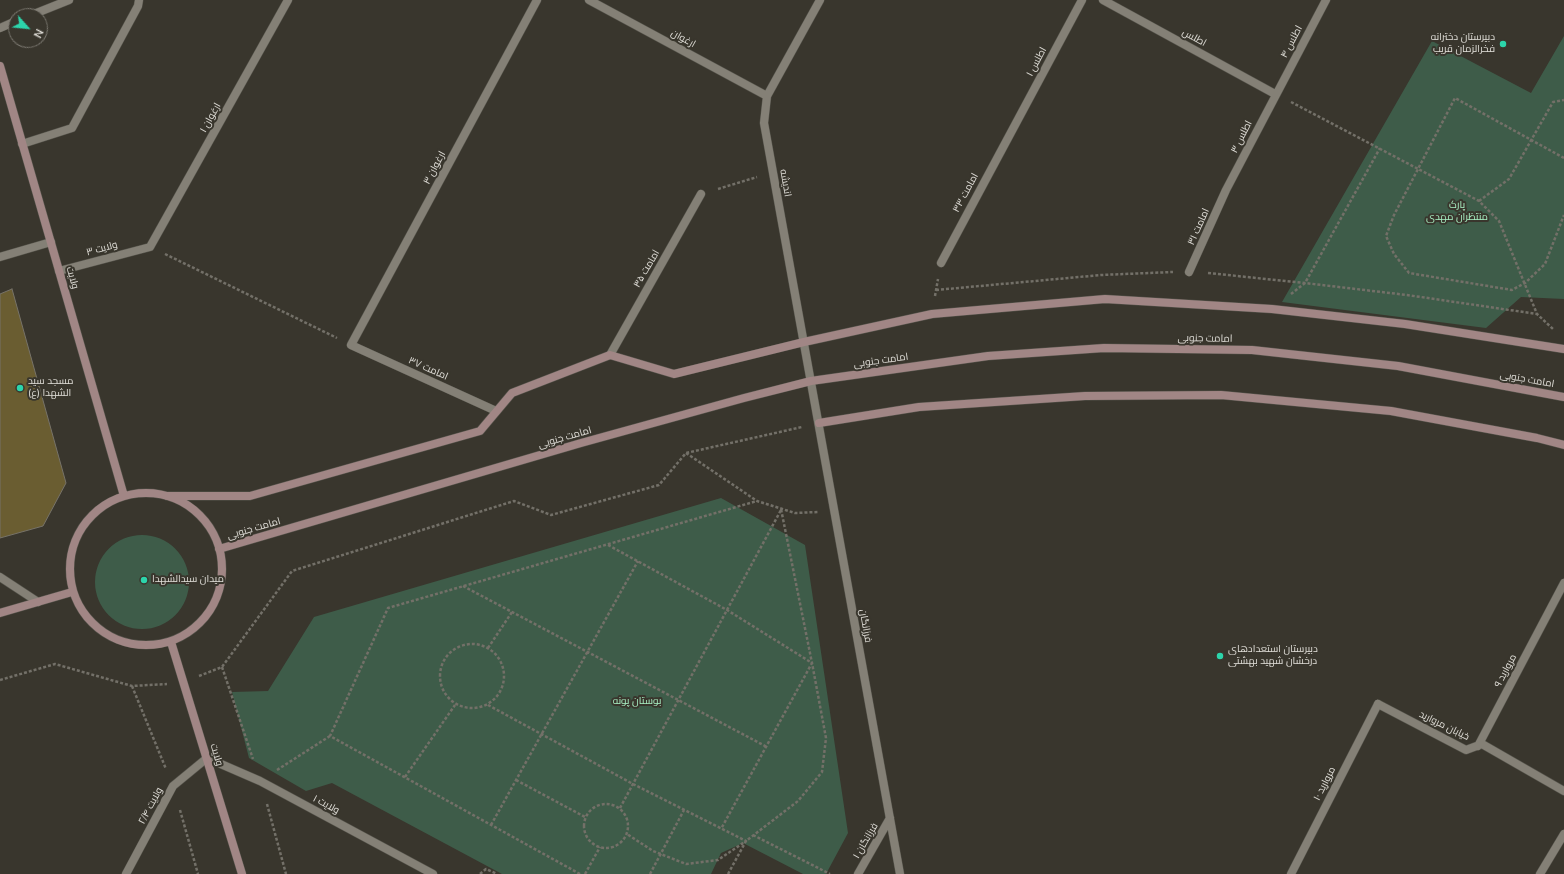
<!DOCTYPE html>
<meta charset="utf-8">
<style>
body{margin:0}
#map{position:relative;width:1564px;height:874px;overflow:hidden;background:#39362d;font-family:"Nunito Sans",sans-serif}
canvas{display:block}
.north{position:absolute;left:8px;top:8px;width:40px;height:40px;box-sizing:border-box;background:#39362d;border:1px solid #7c7971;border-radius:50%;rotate:117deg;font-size:11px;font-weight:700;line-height:16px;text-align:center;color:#e0ded8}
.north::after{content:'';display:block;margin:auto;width:14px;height:18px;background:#2cd5ab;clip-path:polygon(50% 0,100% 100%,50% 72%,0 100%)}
</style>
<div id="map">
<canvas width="1564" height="874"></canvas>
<div class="north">N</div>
</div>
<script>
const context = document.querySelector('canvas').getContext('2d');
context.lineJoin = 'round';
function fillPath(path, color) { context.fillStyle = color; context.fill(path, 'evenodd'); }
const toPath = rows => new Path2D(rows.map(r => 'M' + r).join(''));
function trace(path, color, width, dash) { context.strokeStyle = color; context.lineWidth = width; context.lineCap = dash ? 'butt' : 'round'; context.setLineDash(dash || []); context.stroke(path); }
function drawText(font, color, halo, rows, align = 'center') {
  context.font = font + ' "Nunito Sans",Cairo,sans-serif'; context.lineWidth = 4; context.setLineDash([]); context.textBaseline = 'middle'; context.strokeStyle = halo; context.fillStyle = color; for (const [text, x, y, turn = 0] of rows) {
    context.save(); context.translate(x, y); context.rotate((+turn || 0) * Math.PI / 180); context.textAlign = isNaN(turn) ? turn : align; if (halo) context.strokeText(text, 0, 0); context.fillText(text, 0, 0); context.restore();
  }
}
fillPath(toPath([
 [1564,36,1564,299,1521,297,1486,328,1282,302,1432,41,1531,93],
 [721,498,805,545,848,833,826,874,803,874,743,843,721,853,711,874,502,874,332,783,306,791,249,758,232,692,268,691,314,617],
 '95 582a47 47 0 1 1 94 0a47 47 0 1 1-94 0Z'
]), '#3e5c49');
const building = toPath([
 [12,289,66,483,43,526,0,538,0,294,12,289]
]);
fillPath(building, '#6a5d31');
trace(building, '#777369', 1);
const lane = toPath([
 [1378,704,1466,750,1482,744,1564,791],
 [1478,746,1564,583]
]);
const street = toPath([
 [589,0,767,96],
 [820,0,767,96,764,123,900,874],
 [1103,0,1275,94],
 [29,16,69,0],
 [0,28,16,21],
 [22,144,72,128,138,6,139,0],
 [0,257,51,242],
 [941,263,1082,0],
 [59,271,150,247,288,0],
 [1189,272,1226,190,1326,0],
 [610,355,701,194],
 [496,411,351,345,537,0],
 [0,577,38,602],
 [126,874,173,786,207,758,260,781,433,874],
 [858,874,890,818],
 [1291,874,1378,704],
 [1540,874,1564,834]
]);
const secondary = toPath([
 [0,66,124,496],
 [819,423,919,407,1085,396,1221,395,1391,411,1537,438,1564,445],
 '70 569a76 76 0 1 1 152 0a76 76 0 1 1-152 0Z',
 [167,496,250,496,480,431,512,393,610,355,674,374,804,342,932,314,1105,299,1272,309,1405,324,1564,349],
 [219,549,581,443,744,398,811,381,988,356,1104,348,1252,350,1398,366,1564,397],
 [0,613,72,592],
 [171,642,242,874]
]);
trace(lane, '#56544c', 9);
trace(street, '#56544c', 9);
trace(secondary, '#56544c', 9);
trace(toPath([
 [1291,102,1479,201,1499,221,1537,314,1553,329],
 [1564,158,1455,98,1394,215,1386,236,1394,254,1409,273,1512,290,1525,283,1545,264,1564,215],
 [718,189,757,177],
 [1479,201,1509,179,1553,102,1564,100],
 [165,254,337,338],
 [1208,273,1305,283,1407,295,1537,314],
 [936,290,1101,275,1173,272],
 [1291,294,1305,283,1380,148],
 [935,296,938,279],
 [686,453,757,501,795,513,818,512],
 [608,545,727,610,812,663,721,829],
 [463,586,767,747],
 '440 676a32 32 0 1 1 64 0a32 32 0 1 1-64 0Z',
 [488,648,512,612],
 [222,667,253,759],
 [199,676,222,667,292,571,514,501,551,515,659,485,686,453,802,427],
 [0,680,55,664,132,686,167,684],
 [132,686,166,769],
 [488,705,633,784,746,841,718,860,686,864,653,851,627,834],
 [277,770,330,736],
 [405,777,455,705],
 [516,780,585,817],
 [267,804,286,874],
 '584 826a22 22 0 1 1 44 0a22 22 0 1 1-44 0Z',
 [620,808,781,510],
 [180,810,198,874],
 [491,825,638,561],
 [753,835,830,874],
 [480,874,486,869,497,874],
 [580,874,330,736,388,608,757,501],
 [585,874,600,847],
 [650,874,684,810],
 [728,874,746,841,798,801,822,772,826,738,812,663,781,509]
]), '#737068', 2.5, [3, 2]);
trace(lane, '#848076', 8);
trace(street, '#848076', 8);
trace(secondary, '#a18685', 8);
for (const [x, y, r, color] of [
 [1503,44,4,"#2cd5ab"],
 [20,388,4,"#2cd5ab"],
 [144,580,4,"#2cd5ab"],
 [1220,656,4,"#2cd5ab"]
]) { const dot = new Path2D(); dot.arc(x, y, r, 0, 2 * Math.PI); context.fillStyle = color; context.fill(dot); trace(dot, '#39362d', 1.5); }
drawText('10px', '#e0ded8', '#39362d', [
 ["اطلس",1194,38,29],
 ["ارغوان",683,39,29],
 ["اطلس ۴",1292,42,-62],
 ["اطلس ۱",1037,62,-62],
 ["ارغوان ۱",211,118,-61],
 ["اطلس ۳",1242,137,-63],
 ["ارغوان ۳",435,168,-62],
 ["اندیشه",785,183,80],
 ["امامت ۳۳",966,193,-62],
 ["امامت ۳۱",1199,227,-66],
 ["ولایت ۳",102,249,-15],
 ["امامت ۳۵",647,269,-60],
 ["ولایت",72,278,74],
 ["امامت جنوبی",1205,339,1],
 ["امامت جنوبی",881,361,-8],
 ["امامت ۳۷",428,369,24],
 ["امامت جنوبی",1527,380,10],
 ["امامت جنوبی",565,438,-16],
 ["امامت جنوبی",254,529,-16],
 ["فرزانگان",865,626,80],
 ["مروارید ۹",1506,671,-62],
 ["خیابان مروارید",1444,726,26],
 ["ولایت",216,755,73],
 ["مروارید ۱۰",1325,784,-63],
 ["ولایت ۱",326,805,28],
 ["ولایت ۲/۴",151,806,-62],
 ["فرزانگان ۱",866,841,-60]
]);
drawText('10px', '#e0ded8', '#39362d', [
 ["دبیرستان دخترانه",1495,38,"right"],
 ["فخرالزمان قریب",1495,50,"right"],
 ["مسجد سید",28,382],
 ["الشهدا (ع)",28,394],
 ["میدان سیدالشهدا",152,580],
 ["دبیرستان استعدادهای",1228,650],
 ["درخشان شهید بهشتی",1228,662]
], 'left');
drawText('10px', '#a9f1c4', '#39362d', [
 ["پارک",1457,206],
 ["منتظران مهدی",1457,218],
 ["بوستان پونه",637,702]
]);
</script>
